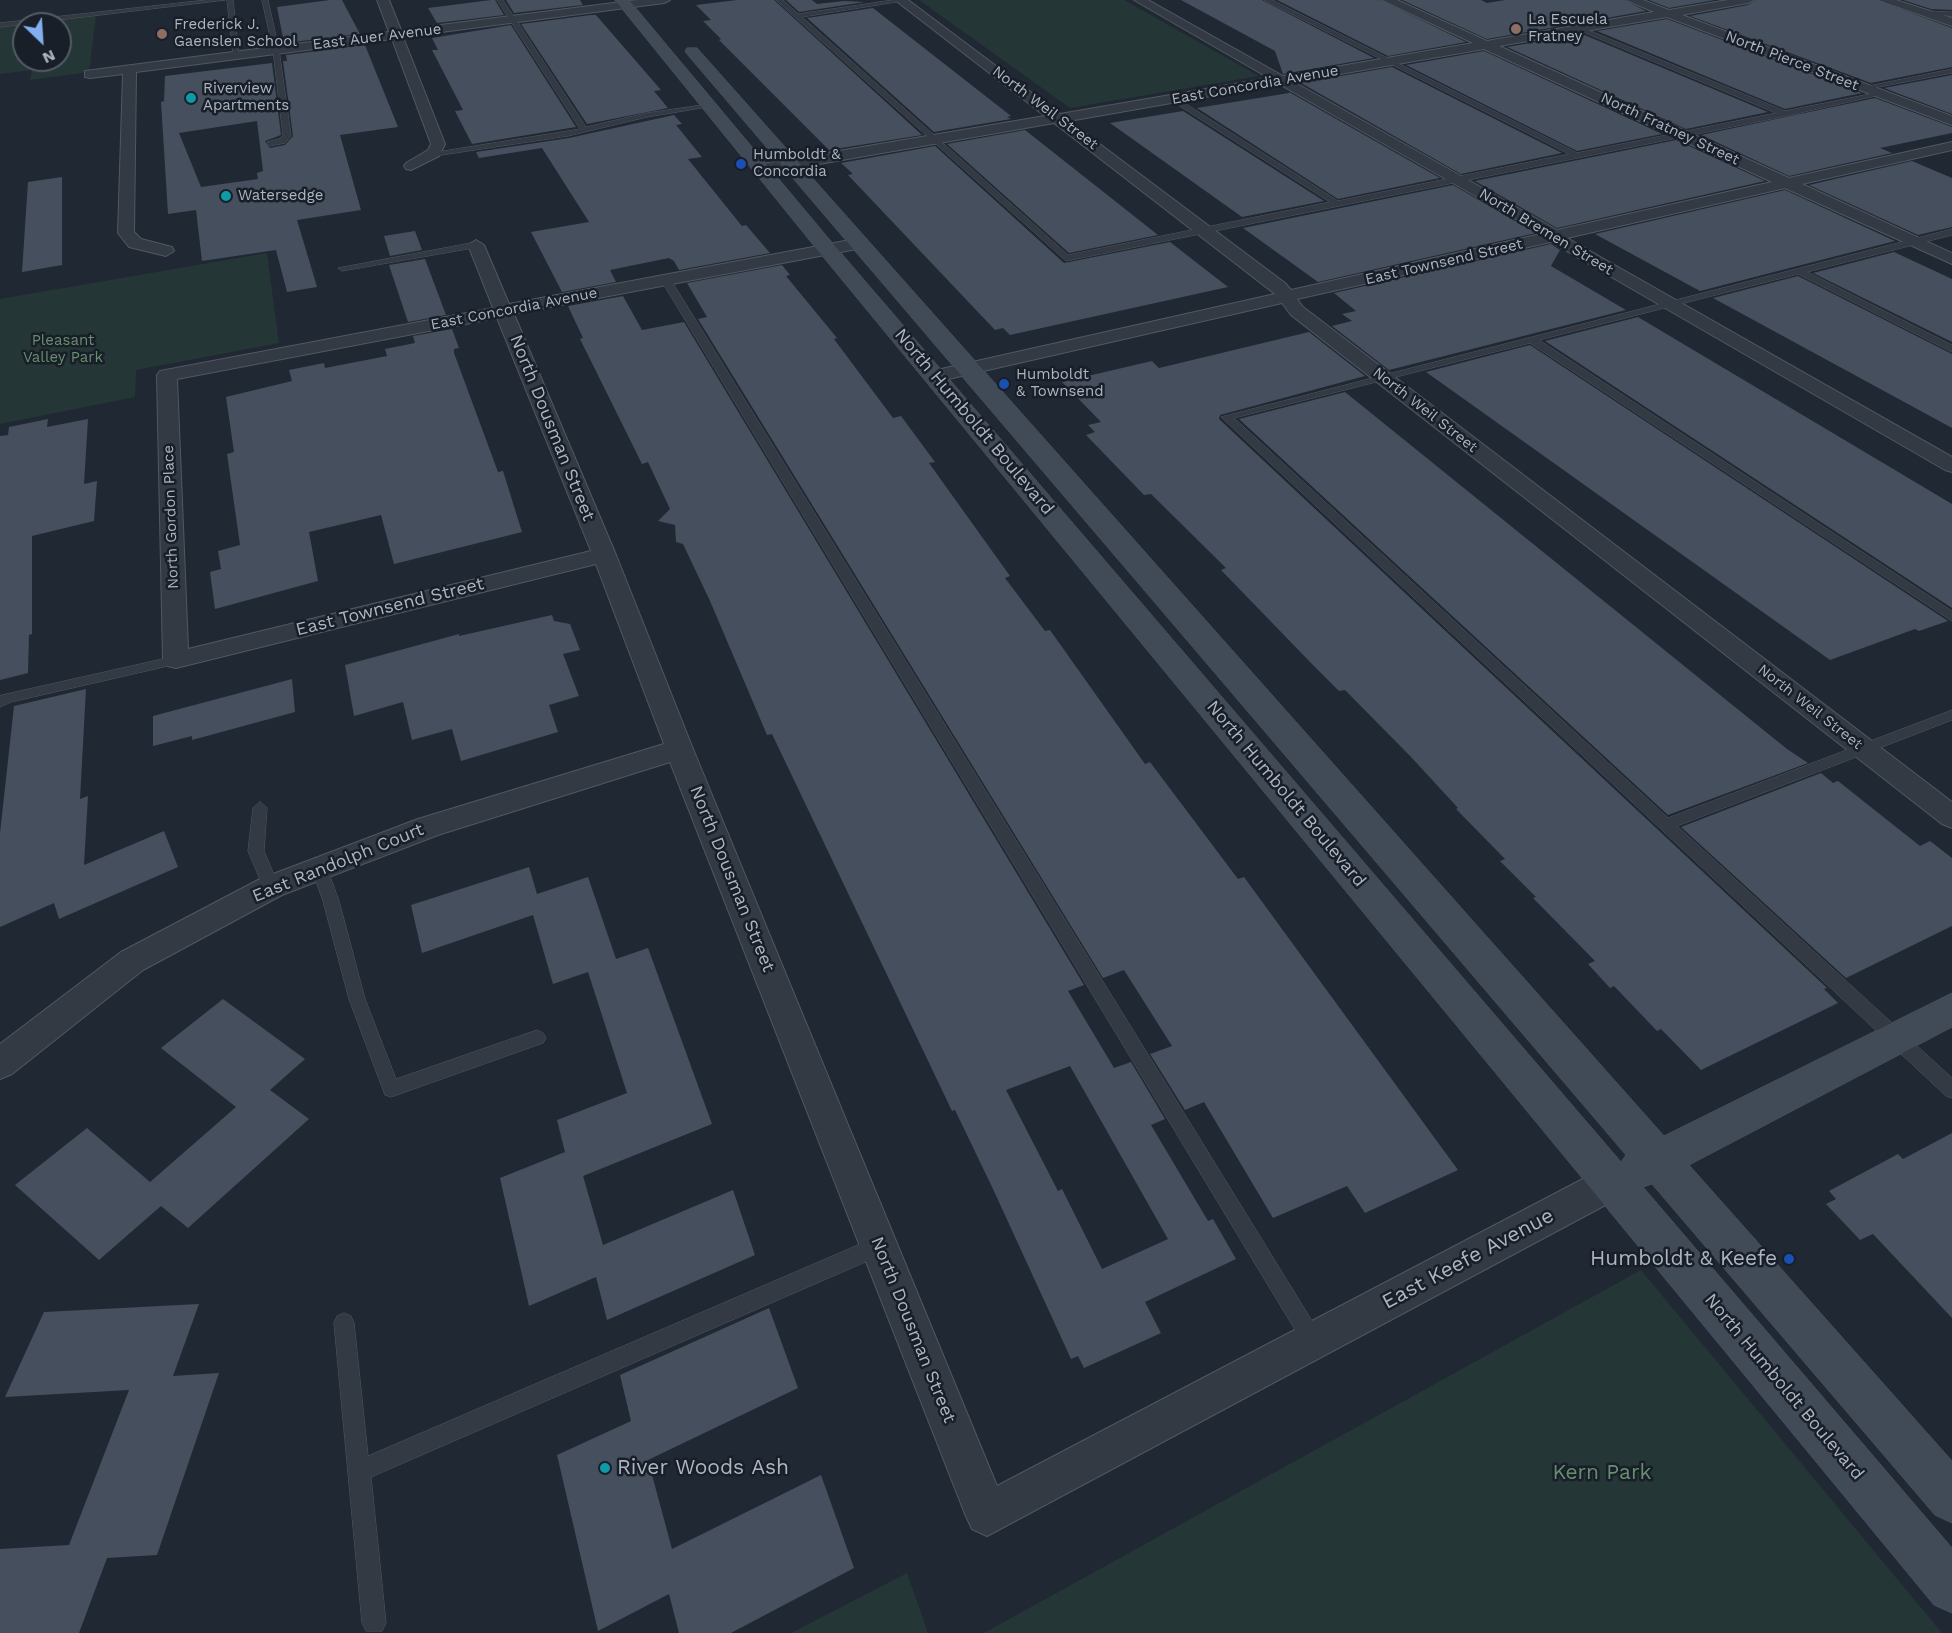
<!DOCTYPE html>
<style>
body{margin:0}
#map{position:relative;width:1952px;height:1633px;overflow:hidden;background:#202833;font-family:"Work Sans",sans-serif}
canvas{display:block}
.north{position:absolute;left:12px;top:12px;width:60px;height:60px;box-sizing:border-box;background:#191f28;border:2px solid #545b65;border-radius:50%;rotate:155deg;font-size:16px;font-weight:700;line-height:24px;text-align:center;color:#adb5c1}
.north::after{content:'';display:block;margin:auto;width:21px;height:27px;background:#84afef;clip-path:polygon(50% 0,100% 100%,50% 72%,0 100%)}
</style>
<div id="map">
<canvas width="1952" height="1633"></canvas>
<div class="north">N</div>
</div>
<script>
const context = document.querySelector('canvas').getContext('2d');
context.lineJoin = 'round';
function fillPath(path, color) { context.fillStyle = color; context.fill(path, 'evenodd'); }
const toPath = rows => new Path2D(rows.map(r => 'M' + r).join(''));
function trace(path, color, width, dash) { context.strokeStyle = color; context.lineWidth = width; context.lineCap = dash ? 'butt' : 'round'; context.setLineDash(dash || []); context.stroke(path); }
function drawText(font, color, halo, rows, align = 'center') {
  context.font = font + ' "Work Sans",sans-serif'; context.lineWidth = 5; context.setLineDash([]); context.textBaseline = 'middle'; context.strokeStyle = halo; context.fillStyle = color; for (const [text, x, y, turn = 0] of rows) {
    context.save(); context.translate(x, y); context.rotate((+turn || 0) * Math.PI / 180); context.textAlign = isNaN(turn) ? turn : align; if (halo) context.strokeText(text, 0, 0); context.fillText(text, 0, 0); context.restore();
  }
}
fillPath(toPath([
 [919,0,1124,0,1259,76,1070,108],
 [96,16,89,72,30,80,32,70,0,74,0,27,24,24,24,60,60,60,60,24,28,24],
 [267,253,279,343,136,370,135,397,0,424,0,299],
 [1641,1270,1942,1633,984,1633],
 [907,1573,928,1633,791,1633]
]), '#253636');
fillPath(toPath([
 [330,0,342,0,360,34,284,43,277,7],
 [491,0,495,0,504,15,437,23,428,8],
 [506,0,580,0,583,5,514,13],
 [737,0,774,0,922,135,829,150,719,40,721,39,703,21,711,20,696,5],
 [786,0,812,0,817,4,844,1,865,2,799,12],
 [1181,0,1262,0,1374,58,1283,74,1275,51],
 [1277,0,1380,0,1466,42,1388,56],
 [1402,0,1481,0,1487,3,1505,0,1624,0,1646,11,1487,39],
 [1649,0,1715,0,1669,8],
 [1756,0,1876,0,1952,28,1952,67,1871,83,1690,16,1748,5],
 [1903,0,1952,0,1952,10,1931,9],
 [873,8,1011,116,1007,117,1011,119,934,132,807,18],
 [591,15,596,15,661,90,654,91,668,108,587,124,521,24],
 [1667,19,1862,93,1785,109,1597,31],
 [511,25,576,127,472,144,455,111,463,110,432,50,438,50,432,38],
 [1582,34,1768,112,1686,129,1507,47],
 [365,45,398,127,340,135,361,210,297,220,317,287,287,292,276,250,202,261,196,210,168,214,161,102,164,101,165,76,272,63,281,135,265,141,270,148,285,145,293,136,283,61,287,61,286,55],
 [257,121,263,171,257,173,258,179,201,187,179,133],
 [1484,51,1662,134,1577,151,1406,65],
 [1392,67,1562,153,1461,174,1301,83],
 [1952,75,1952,114,1884,88],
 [1289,93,1289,92,1440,178,1338,199,1197,108],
 [1875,98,1952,127,1952,133,1880,148,1892,153,1789,176,1701,135],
 [1183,111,1324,201,1242,217,1110,123],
 [674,115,682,124,676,125,702,157,688,159,737,220,742,226,746,225,770,253,679,270,674,261,669,258,610,270,616,282,562,292,531,232,589,222,542,148,479,158,476,152,569,138],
 [1025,130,1077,171,1158,235,1069,253,947,144],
 [1676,140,1765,181,1557,228,1475,181],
 [935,146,1064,263,1170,242,1228,287,1010,335,1003,328,995,330,848,175,853,174,841,163],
 [1912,161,1952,178,1952,227,1918,235,1809,185],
 [62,177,62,265,22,272,28,182],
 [1453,185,1536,233,1318,282,1243,228],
 [1785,190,1895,241,1700,291,1595,234],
 [415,231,422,250,390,256,384,236],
 [1551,244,1560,250,1551,266,1626,310,1389,370,1332,326,1352,321,1342,314,1356,311,1334,293],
 [1894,252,1952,279,1952,342,1813,273],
 [425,259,446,315,408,322,389,265],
 [782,265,790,275,786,276,837,338,834,339,893,418,901,416,935,462,929,463,1010,576,1005,578,1045,631,1050,630,1145,764,1150,762,1238,879,1244,877,1458,1170,1365,1213,1347,1186,1273,1218,1204,1102,1185,1110,1150,1054,1172,1046,1124,970,1103,978,698,319,707,317,687,283],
 [1798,276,1952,354,1952,428,1713,298],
 [623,296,642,330,684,322,1084,985,1068,991,1114,1068,1131,1062,1165,1119,1151,1125,1208,1221,1213,1219,1236,1259,1145,1302,1161,1333,1084,1368,1078,1356,1071,1359,993,1189,955,1110,952,1111,772,734,767,735,710,601,683,544,676,542,675,525,658,521,670,509,648,462,642,464,580,339,583,338,568,306],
 [1070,1066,1168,1239,1102,1269,1062,1189,1058,1191,1006,1090],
 [1638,317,1952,504,1952,608,1545,341],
 [452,329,459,348,454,349,454,353,498,472,503,471,522,532,394,564,381,515,309,532,318,581,215,609,210,572,221,569,218,551,240,545,227,454,234,452,226,397,292,381,289,370,324,363,325,368,387,356,385,349,415,343,413,336],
 [1309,332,1365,376,1220,415,1219,419,1827,988,1824,989,1838,1003,1701,1070,1661,1029,1657,1031,1614,986,1610,988,1588,964,1595,961,1533,898,1536,897,1500,861,1505,859,1456,809,1458,808,1412,758,1345,690,1339,691,1310,662,1221,570,1226,568,1151,494,1144,495,1086,435,1095,432,1088,425,1101,422,1062,382,1152,361,1159,368],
 [1530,345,1948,621,1919,631,1915,629,1830,660,1426,372],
 [1345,392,1787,749,1808,763,1668,815,1239,419],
 [48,419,47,427,88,419,84,484,97,481,94,521,32,536,32,634,29,635,28,673,0,680,0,436,8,435,9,427],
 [552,615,554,621,570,624,580,650,563,654,579,696,549,705,558,732,461,761,452,729,412,740,403,702,354,716,345,665,459,634,459,636],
 [292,679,295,712,192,740,192,736,153,746,153,716],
 [86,689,80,799,88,796,84,865,164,831,178,867,59,919,54,903,0,927,0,833,14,706],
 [1821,773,1833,783,1838,781,1920,846,1930,841,1952,858,1952,926,1846,978,1681,827],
 [529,867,537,894,588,877,616,959,648,948,712,1124,583,1176,603,1245,733,1190,755,1255,607,1320,596,1277,529,1306,500,1178,565,1152,557,1120,627,1093,588,972,553,984,533,915,422,953,411,905],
 [223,999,305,1059,270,1090,309,1119,188,1228,161,1206,99,1260,15,1185,87,1128,150,1182,236,1107,161,1048],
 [1952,1133,1952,1318,1873,1234,1860,1240,1826,1204,1836,1199,1829,1191,1898,1154,1903,1159],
 [199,1304,173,1376,219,1373,157,1555,107,1558,79,1633,0,1633,0,1549,69,1545,129,1390,5,1397,44,1312],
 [769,1308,798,1388,648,1460,672,1549,821,1475,854,1568,731,1633,679,1633,669,1594,598,1631,557,1455,631,1421,620,1375]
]), '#464f5d');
const lane = toPath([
 [206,0,225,0,0,27,0,23,206,0],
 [227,0,233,0,239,55,236,57,233,55,227,0],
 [262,0,268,0,279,50,291,136,285,143,270,146,267,142,279,139,283,136,273,50,262,0],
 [497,0,503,0,586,127,647,113,709,104,713,106,647,117,568,136,428,157,431,153,580,129,497,0],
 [776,0,783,0,798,14,893,0,909,0,802,17,1068,255,1330,202,1172,101,1175,97,1338,201,1569,154,1264,0,1272,0,1577,153,1776,113,1581,31,1583,28,1785,111,1880,92,1884,94,1786,116,1066,261,776,0],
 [1925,11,1952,12,1952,16,1923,14,1925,11],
 [1952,69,1952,73,1863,90,1859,88,1952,69],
 [1952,229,1952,235,1807,272,1952,345,1952,352,1798,274,1539,340,1952,611,1952,621,1530,343,1234,418,1668,818,1952,710,1952,720,1677,826,1952,1078,1952,1098,1946,1096,1221,417,1952,229],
 [476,242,479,243,479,247,342,271,338,268,476,242],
 [663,278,671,280,1320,1334,1323,1341,1320,1348,1313,1351,1306,1348,661,280,663,278],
 [176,656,183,660,181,663,11,702,0,707,0,696,2,695,176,656],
 [260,802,267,808,264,851,279,887,277,891,271,893,265,891,248,851,253,808,260,802],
 [319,862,325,864,327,868,339,901,365,999,396,1079,537,1030,543,1033,546,1038,543,1043,391,1097,385,1095,349,999,323,901,311,868,313,864,319,862],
 [879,1236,886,1239,889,1246,886,1253,371,1477,386,1623,382,1631,366,1631,362,1623,334,1323,337,1316,344,1313,351,1316,354,1323,368,1456,879,1236]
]);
const street = toPath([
 [377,0,389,0,401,30,637,0,670,0,664,3,403,37,445,144,439,156,411,170,406,169,404,166,406,163,428,150,431,144,392,39,136,72,134,232,141,239,172,247,174,251,166,256,129,247,118,233,123,74,90,78,85,77,85,71,389,32,377,0],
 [895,0,908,0,1060,114,1269,78,1134,0,1148,0,1283,76,1473,43,1382,0,1397,0,1487,41,1654,12,1626,0,1643,0,1669,10,1728,0,1754,0,1748,3,1682,15,1952,116,1952,125,1667,17,1499,46,1789,178,1952,142,1952,150,1802,184,1952,253,1952,264,1785,188,1567,238,1952,457,1952,472,1945,470,1551,242,1297,299,1303,307,1952,802,1952,828,1942,824,1291,315,1282,303,935,382,928,380,925,376,928,372,1275,294,1054,123,762,174,757,172,754,169,762,164,1045,116,895,0],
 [1484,49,1772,182,1557,230,1294,82,1484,49],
 [1279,84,1537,231,1541,234,1291,290,1285,283,1069,121,1279,84],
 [1878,0,1896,0,1952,18,1952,26,1878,0],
 [861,238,869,243,867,247,514,314,616,555,693,749,997,1486,1600,1170,1613,1165,1626,1170,1631,1182,1626,1194,987,1536,972,1529,965,1514,670,762,438,835,282,895,143,970,12,1074,0,1079,0,1044,121,952,260,879,418,819,664,744,596,564,176,668,167,666,163,660,157,375,160,371,493,308,468,245,476,240,484,245,509,304,861,238],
 [497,318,591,551,188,649,177,379,497,318]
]);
const secondary = toPath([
 [615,0,629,0,829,239,1621,1162,1626,1155,687,54,685,51,687,48,697,48,1664,1136,1952,993,1952,1027,1689,1165,1952,1461,1952,1523,1935,1515,1652,1184,1643,1187,1952,1548,1952,1613,1934,1605,815,247,615,0]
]);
trace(lane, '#505862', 1);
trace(street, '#505862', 2);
trace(secondary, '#505862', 1);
fillPath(lane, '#333a44');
fillPath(street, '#333a44');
fillPath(secondary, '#414a57');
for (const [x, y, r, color] of [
 [1516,29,6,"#8d6e63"],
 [162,34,6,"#8d6e63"],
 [191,98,6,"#0f9aa8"],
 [741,164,6,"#1a4fb4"],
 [226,196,6,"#0f9aa8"],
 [1004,384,6,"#1a4fb4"],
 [1789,1259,6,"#1a4fb4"],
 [605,1468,6,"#0f9aa8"]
]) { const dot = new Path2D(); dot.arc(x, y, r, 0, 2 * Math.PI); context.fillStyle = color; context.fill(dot); trace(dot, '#191f28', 2); }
drawText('15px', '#adb5c1', '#191f28', [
 ["La Escuela",1528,20],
 ["Fratney",1528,37],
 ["Frederick J.",174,25],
 ["Gaenslen School",174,42],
 ["Riverview",203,89],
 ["Apartments",203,106],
 ["Humboldt &",753,155],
 ["Concordia",753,172],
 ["Watersedge",238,196],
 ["Humboldt",1016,375],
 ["& Townsend",1016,392]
], 'left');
drawText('15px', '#adb5c1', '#191f28', [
 ["East Auer Avenue",377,37,-7],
 ["North Pierce Street",1792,61,21],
 ["East Concordia Avenue",1255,85,-10],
 ["North Weil Street",1045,108,37],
 ["North Fratney Street",1670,129,25],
 ["North Bremen Street",1546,232,31],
 ["East Townsend Street",1444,262,-13],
 ["East Concordia Avenue",514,309,-11],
 ["North Weil Street",1425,410,38],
 ["North Gordon Place",171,517,-92],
 ["North Weil Street",1810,707,38]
]);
drawText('15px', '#678f6f', '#191f28', [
 ["Pleasant",63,341],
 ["Valley Park",63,358]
]);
drawText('18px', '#adb5c1', '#191f28', [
 ["North Humboldt Boulevard",974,422,50],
 ["North Dousman Street",552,428,68],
 ["East Townsend Street",390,607,-14],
 ["North Humboldt Boulevard",1286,794,50],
 ["East Randolph Court",338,863,-22],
 ["North Dousman Street",732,879,68],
 ["North Dousman Street",913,1330,68],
 ["North Humboldt Boulevard",1784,1387,50]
]);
drawText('21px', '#adb5c1', '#191f28', [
 ["East Keefe Avenue",1468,1259,-28]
]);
drawText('21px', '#adb5c1', '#191f28', [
 ["Humboldt & Keefe",1777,1259],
 ["River Woods Ash",617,1468,"left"]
], 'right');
drawText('21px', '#678f6f', '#191f28', [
 ["Kern Park",1602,1473]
]);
</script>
